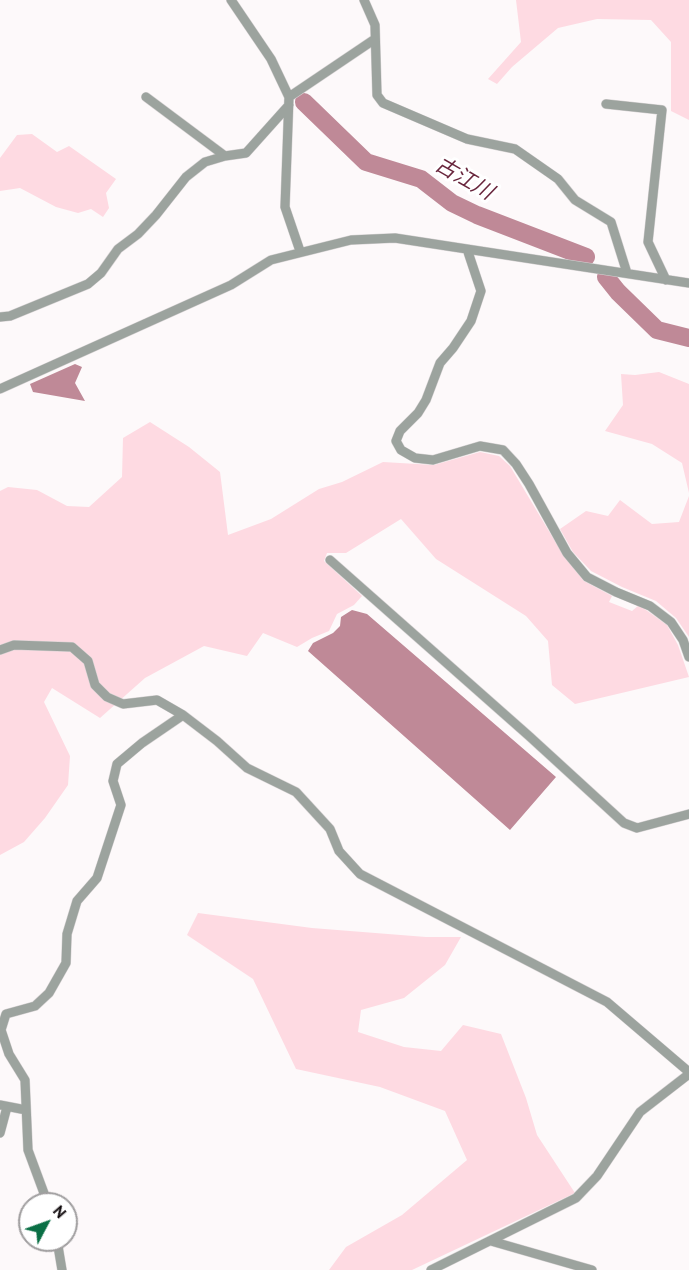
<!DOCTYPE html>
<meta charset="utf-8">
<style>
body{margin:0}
#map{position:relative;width:689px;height:1270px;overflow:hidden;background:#fdf9fa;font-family:"PT Sans",sans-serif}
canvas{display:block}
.north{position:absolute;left:18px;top:1192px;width:60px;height:60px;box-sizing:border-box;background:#fff;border:2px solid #9f9d9e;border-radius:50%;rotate:49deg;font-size:16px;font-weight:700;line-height:24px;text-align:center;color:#100a0c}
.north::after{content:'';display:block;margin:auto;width:21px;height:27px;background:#0a6f45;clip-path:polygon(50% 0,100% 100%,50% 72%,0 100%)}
</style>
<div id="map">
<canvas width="689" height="1270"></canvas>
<div class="north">N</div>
</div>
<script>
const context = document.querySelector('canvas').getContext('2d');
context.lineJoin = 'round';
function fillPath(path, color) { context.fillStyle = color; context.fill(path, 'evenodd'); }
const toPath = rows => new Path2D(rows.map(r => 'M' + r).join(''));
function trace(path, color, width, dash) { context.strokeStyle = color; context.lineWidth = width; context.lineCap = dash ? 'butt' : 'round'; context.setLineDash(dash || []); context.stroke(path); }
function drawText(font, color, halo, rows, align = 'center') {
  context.font = font + ' "PT Sans","Noto Sans JP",sans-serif'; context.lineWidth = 6; context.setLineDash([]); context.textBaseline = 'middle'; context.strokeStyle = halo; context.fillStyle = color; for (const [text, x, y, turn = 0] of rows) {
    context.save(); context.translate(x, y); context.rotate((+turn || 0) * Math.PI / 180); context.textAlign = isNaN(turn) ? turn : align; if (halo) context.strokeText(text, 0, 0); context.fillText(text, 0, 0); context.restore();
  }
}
fillPath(toPath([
 [516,0,689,0,689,120,671,111,671,42,651,20,597,19,558,28,512,67,497,84,488,79,521,42],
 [32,134,57,152,69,146,116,179,106,193,109,208,103,217,91,209,78,213,56,207,20,188,0,191,0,158,17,135],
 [659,372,689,384,689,493,682,463,652,444,605,431,623,405,621,374,635,375],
 [150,422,189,447,220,472,228,535,271,519,319,489,342,482,383,462,434,465,480,452,499,456,510,466,562,553,584,581,612,596,609,602,632,611,639,605,667,625,678,645,689,677,575,704,552,685,548,641,526,616,436,559,401,519,346,553,327,553,324,561,362,596,354,605,337,614,329,631,312,638,297,647,263,633,247,656,204,646,145,678,100,718,52,688,44,702,70,756,68,785,45,818,24,842,0,855,0,491,8,487,37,490,67,506,89,507,122,477,123,438],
 [689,496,689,637,676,618,656,601,622,587,591,571,573,552,560,529,586,511,608,516,620,500,652,524,679,522],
 [198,913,312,928,426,937,461,937,445,965,404,998,361,1010,358,1032,404,1047,441,1051,463,1025,501,1034,526,1098,537,1135,575,1193,412,1270,329,1270,346,1247,402,1215,467,1160,445,1111,380,1087,296,1069,253,979,187,935]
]), '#fedae2');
fillPath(toPath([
 [75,364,82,367,75,383,85,401,33,392,30,384],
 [352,610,367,614,556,777,510,830,308,651,313,643,333,633,340,626,341,617]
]), '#bf8997');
trace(toPath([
 [304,102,366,162,421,179,452,203,477,215,586,257],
 [606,277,618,292,657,330,689,338]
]), '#bf8997', 18);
const minor = toPath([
 [231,0,271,59,289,97,285,207,300,251],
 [364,0,375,25,377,95,383,103,467,139,515,149,558,179,575,200,611,222,627,273],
 [146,97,225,156],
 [289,97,375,39],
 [606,104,662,110,648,242,666,280],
 [467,249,481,291,471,321,453,348,440,363,426,400,418,413,400,431,396,441,401,450,415,458,433,460,480,446,503,450,516,464,529,484,567,553,587,577,616,592,650,606,671,622,683,640,689,657],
 [0,317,10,316,88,284,101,273,118,249,138,234,156,215,186,177,205,162,225,156,246,153,289,105],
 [0,389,231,285,271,260,351,240,395,238,689,283],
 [330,560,529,736,624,823,637,828,689,814],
 [0,650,14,645,72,647,88,661,95,685,107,697,123,704,157,700,183,715,217,741,247,768,296,792,330,829,339,851,360,874,607,1002,689,1072],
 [0,1105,26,1110],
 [0,1133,7,1107],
 [48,1204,28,1150,25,1080,9,1054,1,1030,6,1014,35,1006,49,993,66,963,67,934,77,901,97,878,121,805,113,781,117,764,142,743,183,715],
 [57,1240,62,1270],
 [491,1241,592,1270],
 [431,1270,576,1198,597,1176,640,1112,689,1074]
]);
trace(minor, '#d7d3d4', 10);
trace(minor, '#9ca39e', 9);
drawText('italic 21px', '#69263d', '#fff', [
 ["古江川",464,179,30]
]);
</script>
